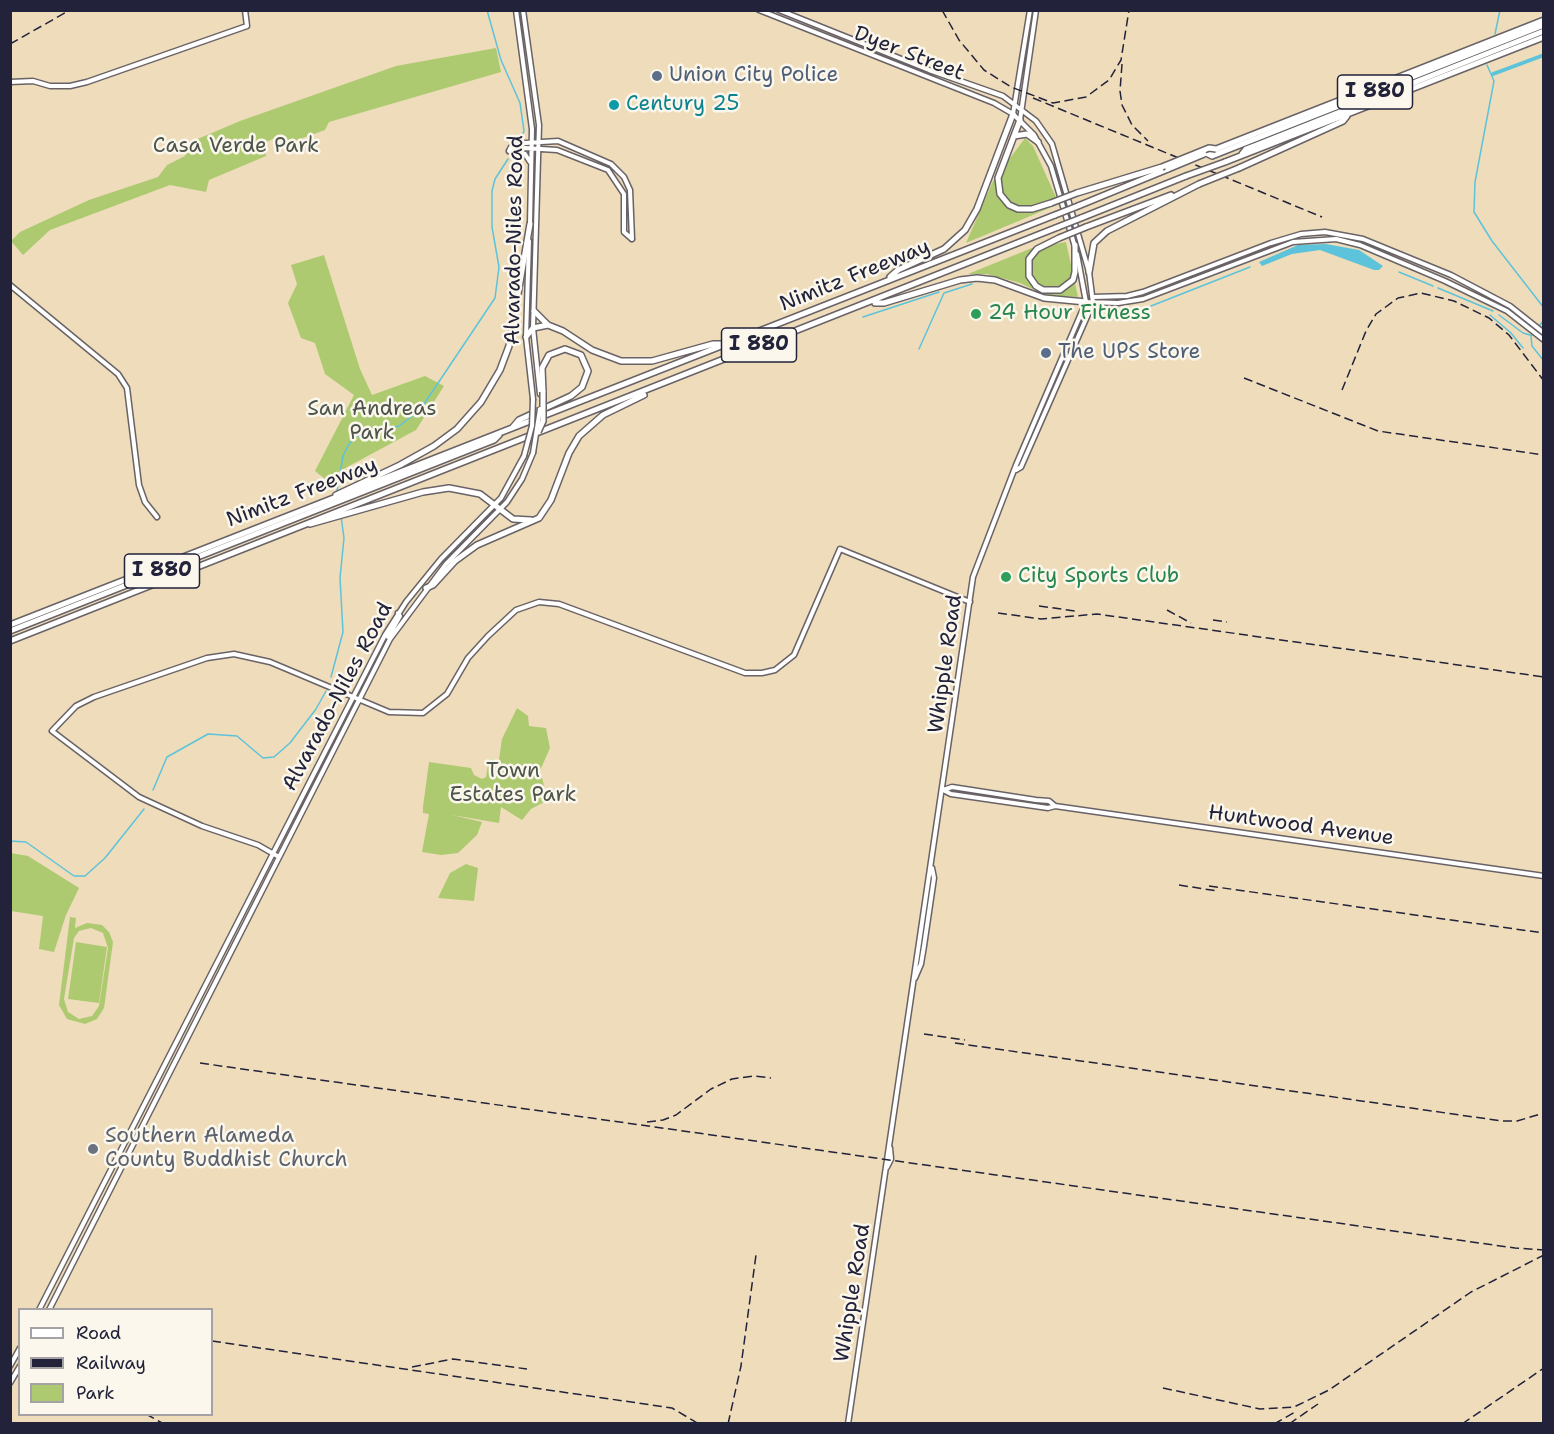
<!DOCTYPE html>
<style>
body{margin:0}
#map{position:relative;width:1554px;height:1434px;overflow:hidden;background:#eedcba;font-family:"Shantell Sans",sans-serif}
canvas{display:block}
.frame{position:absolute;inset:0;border:12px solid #22223b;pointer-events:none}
.legend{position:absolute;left:18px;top:1308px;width:195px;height:108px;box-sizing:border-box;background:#fbf7ec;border:2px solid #a4a2a5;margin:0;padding:8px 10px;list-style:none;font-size:18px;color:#22223b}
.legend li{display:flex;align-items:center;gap:12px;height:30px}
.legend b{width:30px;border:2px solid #a4a2a5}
</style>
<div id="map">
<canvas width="1554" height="1434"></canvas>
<div class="frame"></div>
<ul class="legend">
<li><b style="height:8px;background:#fff"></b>Road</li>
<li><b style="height:8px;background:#22223b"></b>Railway</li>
<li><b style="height:16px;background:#adca71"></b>Park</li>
</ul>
</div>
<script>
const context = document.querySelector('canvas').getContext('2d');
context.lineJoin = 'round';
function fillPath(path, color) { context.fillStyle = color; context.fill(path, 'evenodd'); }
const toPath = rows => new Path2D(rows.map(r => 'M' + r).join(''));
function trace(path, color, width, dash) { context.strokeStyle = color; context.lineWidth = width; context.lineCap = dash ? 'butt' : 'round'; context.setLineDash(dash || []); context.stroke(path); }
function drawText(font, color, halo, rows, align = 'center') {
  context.font = font + ' "Shantell Sans",sans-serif'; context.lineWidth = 5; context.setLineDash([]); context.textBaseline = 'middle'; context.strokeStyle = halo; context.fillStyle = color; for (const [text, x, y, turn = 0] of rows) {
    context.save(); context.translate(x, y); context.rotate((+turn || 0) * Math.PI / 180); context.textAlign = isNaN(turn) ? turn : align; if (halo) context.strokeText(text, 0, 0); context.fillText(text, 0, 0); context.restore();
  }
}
fillPath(toPath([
 [496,48,501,72,329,122,325,130,289,143,275,138,264,143,266,156,209,180,206,192,170,185,50,230,23,255,11,241,20,232,89,200,158,177,167,165,185,156,193,141,240,121,396,66],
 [1025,138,1033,146,1059,204,966,243,993,181],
 [1066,242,1078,297,1045,295,1020,283,987,274,968,274,1032,248],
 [324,255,360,369,372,395,425,376,444,386,416,430,325,479,315,471,354,395,325,374,315,343,301,338,288,303,297,284,291,265],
 [517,708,528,716,529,726,546,728,550,748,538,775,542,778,548,800,531,809,522,820,501,807,499,823,452,815,482,822,477,835,458,853,441,855,422,852,429,814,423,813,423,807,429,762,471,768,474,775,482,779,486,777,489,759,499,760,502,739],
 [11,853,28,856,79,888,66,915,54,952,39,949,43,916,11,911],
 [466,864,478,868,474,901,438,898,450,873],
 [70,917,76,918,75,928,87,923,102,925,109,932,113,942,104,1008,97,1019,85,1024,67,1019,59,1005],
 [91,928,103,933,108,948,99,1006,92,1016,79,1019,68,1012,64,999,74,938,79,931],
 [76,942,107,947,99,1003,68,999]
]), '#adca71');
fillPath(toPath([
 [1326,244,1359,250,1383,266,1379,270,1374,270,1320,250,1292,254,1262,266,1259,262,1298,245]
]), '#5dc3db');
trace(toPath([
 [487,10,501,60,520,103,524,131,521,138],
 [1495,34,1500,10],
 [1487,65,1494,81,1475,182,1474,212,1492,241,1544,308],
 [1399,272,1433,286],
 [1438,288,1493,311],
 [1151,306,1250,267],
 [1127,309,1141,309],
 [1490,315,1511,333,1523,348],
 [1499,315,1523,333,1530,335],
 [863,317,939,292],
 [1544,320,1531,336,1532,346,1544,361],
 [919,349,944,293,972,284],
 [337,491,343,456,349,444,357,436,399,426,420,410,495,298,499,267,492,227,492,191,495,179,508,159],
 [331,677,343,632,340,578,344,538,341,516],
 [153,790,167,757,208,734,237,736,263,758,274,757,290,743,316,709,326,691],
 [10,841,26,842,74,876,85,876,105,858,144,809]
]), '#5dc3db', 1.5);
trace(toPath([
 [1493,74,1544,55]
]), '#5dc3db', 4);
const secondary = toPath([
 [516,10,532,129,530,224],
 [523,10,539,125,533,328,540,394],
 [759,10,994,103,1013,114,1034,135,1051,166,1075,247],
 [779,10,929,70,1003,96,1036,121,1052,144,1089,272,1093,303,1021,467,1016,470],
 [10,82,33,81,50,86,70,86,87,82,247,26,245,10],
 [1013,114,1030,10],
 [1020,120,1036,10],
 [509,151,511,147,525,143,558,141,611,164,624,177,630,190,632,239],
 [509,151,525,148,557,150,608,170,624,194,624,232,632,239],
 [516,151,525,154,530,162],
 [529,241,526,337,533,399],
 [10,285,118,374,127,388,139,485,145,502,157,517],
 [1093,297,1127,296,1143,292,1271,243,1301,234,1325,232,1363,239,1451,275,1510,306,1544,333],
 [1086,302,1118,303,1143,299,1293,242,1336,239,1360,245,1445,281,1507,311,1544,340],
 [388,637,400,616,398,613],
 [943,790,951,794,1048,808,1055,806,1544,876],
 [943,790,952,787,1036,800,1049,801,1055,806],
 [279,857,258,845,202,826,139,797,52,731,76,706,94,697,207,658,234,654,270,662,389,712,423,713,447,694,468,658,488,636,516,610,539,602,559,604,745,673,762,673,775,670,794,655,840,549,970,602],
 [915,978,921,964,924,946,934,878,932,868],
 [887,1167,891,1159,890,1148],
 [39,1310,385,635,406,602,441,559,501,498,524,456],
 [49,1310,390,639,446,564,507,502,522,479,533,453],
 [10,1366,20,1348],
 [10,1383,20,1366],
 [848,1424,973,577,1016,465,1086,302,1077,254]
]);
const highway = toPath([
 [1020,120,998,178,1000,194,1009,205,1018,209,1032,209,1051,203],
 [1014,136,1027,134,1038,142],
 [1206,153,1544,20],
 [1206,153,1212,156,1544,25],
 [1242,154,1246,149,1254,146,1544,31],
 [1225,162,1544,37],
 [1239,168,1343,121,1347,116],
 [1077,193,1162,167],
 [1078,206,1168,169],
 [1081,218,1186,176],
 [1086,227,1171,195],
 [1059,238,1037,249,1029,259,1029,276,1036,286,1043,290,1060,290,1073,280,1075,272,1075,245],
 [1089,272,1094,243,1107,231,1199,184],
 [890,277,898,270,944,249,965,230,977,209,1013,114],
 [875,303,884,303,960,280,977,278,995,280,1044,298,1086,302],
 [534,311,548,325,563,331,592,350,621,361,652,361,713,344,725,344],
 [526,337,533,328,548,325],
 [513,427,519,420,571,396,582,387,588,371,581,355,565,349,549,355,542,368,543,392],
 [336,495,400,465,434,446,457,429,481,402,500,370,509,346,530,224],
 [310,524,423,492,449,488,480,494,513,519,531,520],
 [426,588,433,585,455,561,477,545,539,518,551,500,569,453,579,436,603,415,644,395],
 [10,625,1055,215],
 [10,631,494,440,499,435],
 [10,641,1058,227]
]);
trace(secondary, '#696367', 7);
trace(highway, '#696367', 8);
trace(secondary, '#fff', 4);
trace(highway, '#fff', 5);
trace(toPath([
 [942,10,959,40,984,70,1011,87,1053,103,1086,97,1109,80,1121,60,1129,10],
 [10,44,70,10],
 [1122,64,1120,91,1122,105,1132,125,1148,141],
 [1033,98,1322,217],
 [1244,378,1378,431,1544,455],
 [1342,390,1366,331,1376,314,1398,298,1421,293,1454,301,1489,318,1509,335,1544,381],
 [1039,606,1075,611],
 [1167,610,1191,623],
 [998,613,1041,619,1097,614,1544,677],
 [1213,620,1227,622],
 [1179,885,1217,891],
 [1209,886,1544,933],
 [924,1034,965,1040],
 [955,1043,1502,1121,1517,1121,1544,1113],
 [200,1063,1515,1248,1544,1250],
 [647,1122,663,1120,676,1115,711,1089,732,1079,754,1076,771,1078],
 [212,1341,672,1408,699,1424],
 [412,1367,453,1359,527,1369],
 [1163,1388,1260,1409,1294,1407,1329,1390,1471,1292,1544,1255],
 [146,1414,164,1424],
 [728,1424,741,1366,756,1255],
 [1274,1424,1295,1412],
 [1289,1424,1318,1404],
 [1462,1424,1544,1368]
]), '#22223b', 1.5, [9, 4.5]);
const secondaryBridge = toPath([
 [533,453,540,409],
 [524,456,532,426,533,399]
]);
const highwayBridge = toPath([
 [1162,167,1209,148,1216,149],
 [1168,169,1204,154],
 [1186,176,1225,162],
 [1199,184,1239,168],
 [1051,203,1077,193],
 [1055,215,1078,206],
 [1058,227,1081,218],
 [1059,238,1086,227],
 [538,432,543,421,543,392]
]);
trace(secondaryBridge, '#696367', 7, []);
trace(highwayBridge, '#696367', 8, []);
trace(secondaryBridge, '#fff', 4);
trace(highwayBridge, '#fff', 5);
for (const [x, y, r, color] of [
 [657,76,6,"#5c6f8a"],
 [614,105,6,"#0f9aa8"],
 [976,314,6,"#2e9e5b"],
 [1046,353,6,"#5c6f8a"],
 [1006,577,6,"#2e9e5b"],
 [93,1149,6,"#6b7280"]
]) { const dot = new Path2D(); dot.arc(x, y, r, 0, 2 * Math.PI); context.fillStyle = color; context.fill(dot); trace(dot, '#fbf7ec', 2); }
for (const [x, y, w] of [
 [1375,92,75],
 [759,345,75],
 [162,571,75]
]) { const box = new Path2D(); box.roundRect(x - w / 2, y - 17, w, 34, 4.5); context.fillStyle = '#fbf7ec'; context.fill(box); trace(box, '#22223b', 1.5); }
drawText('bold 20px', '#22223b', null, [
 ["I 880",1375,92],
 ["I 880",759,345],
 ["I 880",162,571]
]);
drawText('21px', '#22223b', '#fbf7ec', [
 ["Dyer Street",909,54,21],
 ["Alvarado-Niles Road",515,240,-89],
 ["Nimitz Freeway",855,276,-22],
 ["Nimitz Freeway",302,493,-21],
 ["Whipple Road",946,664,-82],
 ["Alvarado-Niles Road",338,697,-62],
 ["Huntwood Avenue",1301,826,8],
 ["Whipple Road",853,1293,-81]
]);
drawText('21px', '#4e5e75', '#fbf7ec', [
 ["Union City Police",669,76],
 ["The UPS Store",1058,353]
], 'left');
drawText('21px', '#0d838f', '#fbf7ec', [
 ["Century 25",626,105]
], 'left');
drawText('21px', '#4c544b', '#fbf7ec', [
 ["Casa Verde Park",236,147],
 ["San Andreas",372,410],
 ["Park",372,434],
 ["Town",513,772],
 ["Estates Park",513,796]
]);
drawText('21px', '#27864d', '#fbf7ec', [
 ["24 Hour Fitness",988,314],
 ["City Sports Club",1018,577]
], 'left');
drawText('21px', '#5b616d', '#fbf7ec', [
 ["Southern Alameda",105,1137],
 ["County Buddhist Church",105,1161]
], 'left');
</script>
